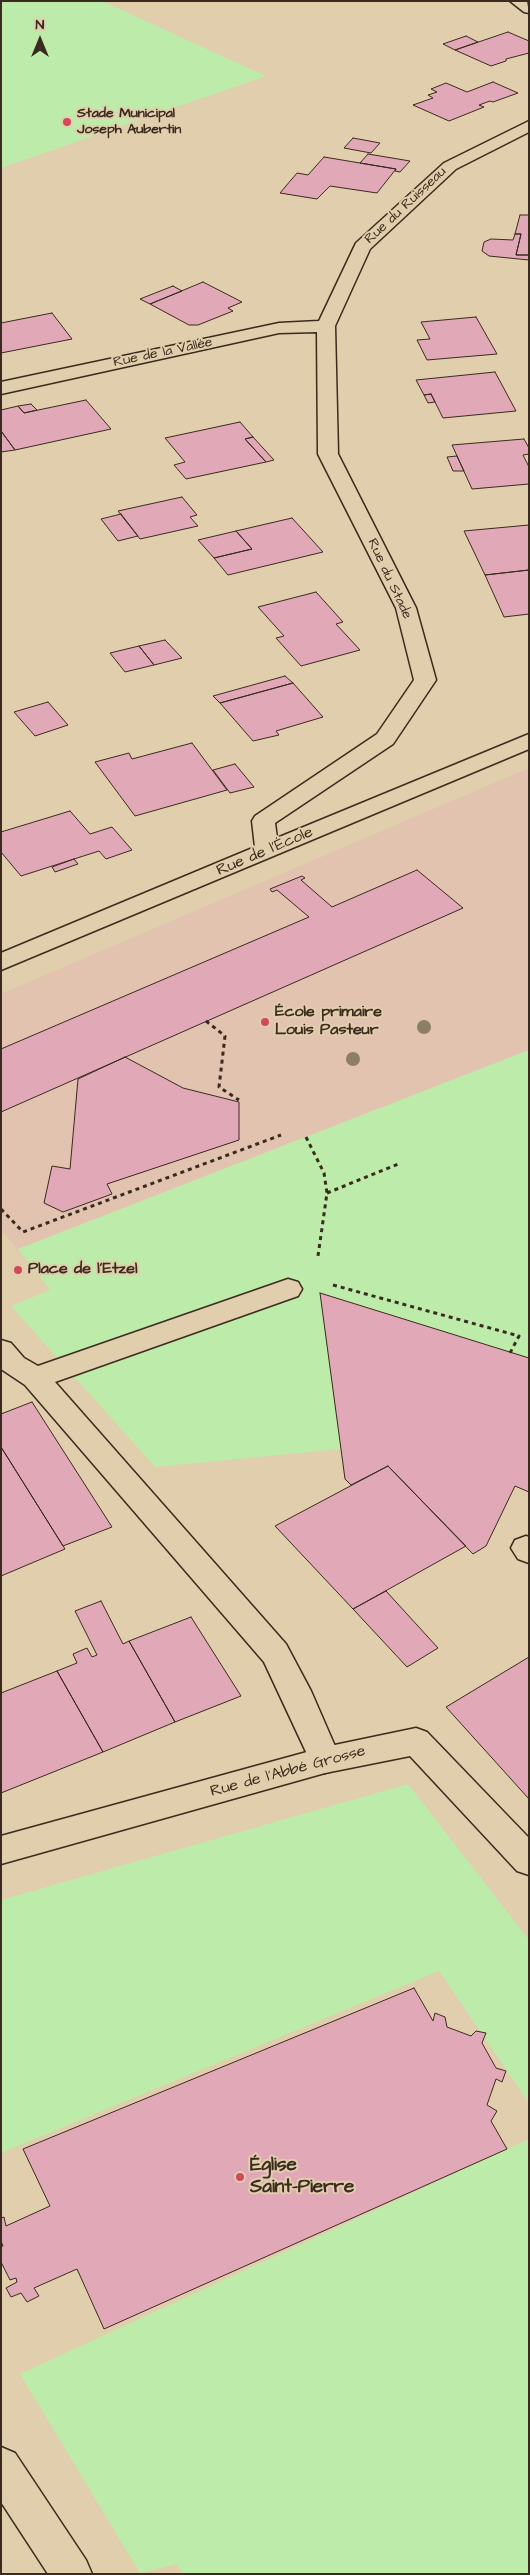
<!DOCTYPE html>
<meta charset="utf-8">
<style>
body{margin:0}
#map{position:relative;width:530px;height:2575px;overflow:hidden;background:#e1ceac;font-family:"Architects Daughter",sans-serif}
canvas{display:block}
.frame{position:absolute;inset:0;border:2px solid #3b2a1e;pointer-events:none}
.north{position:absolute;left:15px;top:15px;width:50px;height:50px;-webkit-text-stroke:4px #e1ceac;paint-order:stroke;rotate:0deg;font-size:14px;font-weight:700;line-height:20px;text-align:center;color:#3b2a1e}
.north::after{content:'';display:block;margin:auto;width:18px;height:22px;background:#3b2a1e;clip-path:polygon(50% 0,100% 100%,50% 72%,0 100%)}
</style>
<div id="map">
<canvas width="530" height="2575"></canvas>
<div class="frame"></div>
<div class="north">N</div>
</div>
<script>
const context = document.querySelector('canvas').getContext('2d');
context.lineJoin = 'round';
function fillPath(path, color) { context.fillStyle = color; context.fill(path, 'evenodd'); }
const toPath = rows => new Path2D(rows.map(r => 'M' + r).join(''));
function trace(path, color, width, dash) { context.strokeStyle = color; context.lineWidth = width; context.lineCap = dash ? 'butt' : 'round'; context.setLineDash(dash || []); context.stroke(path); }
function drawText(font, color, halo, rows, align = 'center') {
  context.font = font + ' "Architects Daughter",sans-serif'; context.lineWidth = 4; context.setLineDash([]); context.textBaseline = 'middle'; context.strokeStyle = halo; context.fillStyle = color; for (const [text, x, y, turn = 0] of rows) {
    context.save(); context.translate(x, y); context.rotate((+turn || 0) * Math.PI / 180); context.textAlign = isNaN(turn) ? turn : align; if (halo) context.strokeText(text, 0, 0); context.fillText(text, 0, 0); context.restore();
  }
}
fillPath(toPath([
 [529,768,529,1050,18,1249,1,1230,1,994]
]), '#e1c3b0');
fillPath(toPath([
 [1,1,102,1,266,76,1,168],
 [529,1050,529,1358,320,1294,341,1449,155,1467,11,1306,50,1290,18,1249],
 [408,1784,529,1940,529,2103,439,1971,1,2153,1,1900],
 [529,2139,529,2574,184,2574,176,2564,140,2573,20,2374]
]), '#bcebaa');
const building = toPath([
 [508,32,529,41,529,53,506,59,506,61,491,66,455,50,508,32],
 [466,36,478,42,455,50,443,44,466,36],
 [493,82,518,93,493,102,490,101,479,105,484,107,449,121,413,105,433,98,428,95,437,92,431,89,446,83,467,92,493,82],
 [353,138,380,143,371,153,344,148,353,138],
 [368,154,410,161,400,172,395,171,396,169,360,163,368,154],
 [324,157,396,169,377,193,330,186,317,199,280,193,297,173,308,175,324,157],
 [520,215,529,215,529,255,516,255,521,234,515,234,520,215],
 [515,234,521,234,516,255,529,255,529,260,489,256,482,251,484,242,491,239,513,240,515,234],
 [203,282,242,302,228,308,233,311,198,325,189,325,150,304,203,282],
 [173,286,182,291,150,304,140,299,173,286],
 [52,313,72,339,1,353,1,323,52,313],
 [476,317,497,354,427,360,417,340,430,339,421,322,476,317],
 [495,372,516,411,443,418,431,394,424,395,416,380,495,372],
 [431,394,435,402,428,403,424,395,431,394],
 [86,400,111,429,15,450,1,431,1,410,18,406,24,413,86,400],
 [31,404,37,410,24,413,18,406,31,404],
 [240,422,253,437,245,439,266,462,186,479,174,465,185,462,165,438,240,422],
 [1,431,15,450,1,452,1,431],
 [253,437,274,460,266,462,245,439,253,437],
 [524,439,529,448,529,454,523,455,529,467,529,484,472,489,452,445,524,439],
 [457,456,464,471,453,471,447,457,457,456],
 [182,497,197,515,190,517,198,526,140,539,118,511,182,497],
 [121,514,138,536,118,541,101,519,121,514],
 [292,518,323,552,228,575,214,558,252,549,236,531,292,518],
 [529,525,529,570,485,575,464,531,529,525],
 [236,531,252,549,214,558,198,540,236,531],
 [529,570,529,614,504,617,485,575,529,570],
 [316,592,343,622,336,624,360,650,301,666,276,638,284,636,258,607,316,592],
 [165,640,182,658,154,665,139,646,165,640],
 [139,646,154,665,125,672,110,653,139,646],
 [285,676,293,683,220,703,213,696,285,676],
 [293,683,323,717,276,731,279,735,253,741,220,703,293,683],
 [48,702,68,725,35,736,14,712,48,702],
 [192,743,227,790,135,816,95,762,129,753,132,759,192,743],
 [235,764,254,787,230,793,213,770,235,764],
 [70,811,90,834,112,827,132,850,106,859,99,851,21,876,1,852,1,832,70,811],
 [74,859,78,864,55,872,52,867,74,859],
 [417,870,463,908,1,1112,1,1049,309,917,277,890,272,892,270,889,302,876,305,878,301,880,332,907,417,870],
 [125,1057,183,1088,239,1102,239,1140,107,1184,112,1194,63,1212,44,1203,52,1166,70,1169,78,1079,125,1057],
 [320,1293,529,1358,529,1492,515,1486,486,1546,473,1554,388,1466,351,1485,345,1479,320,1293],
 [32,1402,112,1527,63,1546,1,1447,1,1414,32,1402],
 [1,1447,65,1549,1,1576,1,1447],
 [388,1466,466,1546,353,1609,275,1526,388,1466],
 [386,1591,438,1648,407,1667,353,1609,386,1591],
 [101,1601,123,1644,129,1641,175,1722,103,1752,57,1671,77,1663,73,1654,87,1648,92,1657,97,1655,75,1611,101,1601],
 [191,1617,241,1696,175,1722,129,1641,191,1617],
 [529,1657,529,1799,446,1707,529,1657],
 [57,1671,103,1752,1,1793,1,1693,57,1671],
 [414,1988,433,2021,435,2013,445,2017,447,2027,471,2036,476,2031,486,2033,482,2043,496,2068,506,2071,502,2082,496,2079,487,2105,497,2111,491,2121,507,2149,104,2329,77,2269,34,2288,39,2296,27,2302,21,2293,11,2297,6,2288,17,2282,16,2278,10,2280,1,2262,1,2247,3,2246,1,2241,1,2218,4,2217,6,2226,50,2206,23,2149,414,1988]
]);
fillPath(building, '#e1a8b8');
trace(building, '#3b2a1e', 1);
const service = toPath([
 [288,1279,298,1282,302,1289,298,1296,55,1382,286,1644,311,1691,341,1760,336,1769,325,1773,314,1769,264,1662,25,1385,1,1369,1,1340,11,1343,24,1358,38,1366,288,1279],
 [526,1536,529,1537,529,1563,518,1559,511,1548,515,1540,526,1536]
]);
const minor = toPath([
 [510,1,527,1,529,13,524,12,510,1],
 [529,121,529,132,456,169,370,249,335,326,338,454,416,608,436,680,393,744,275,823,277,838,529,734,529,749,1,970,1,953,255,847,252,821,255,816,377,734,414,680,396,608,318,454,317,332,279,333,1,394,1,382,279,323,319,321,356,243,444,163,529,121],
 [416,1728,427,1732,529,1838,529,1875,517,1871,410,1756,325,1773,1,1864,1,1836,325,1747,416,1728]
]);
const secondary = toPath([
 [1,2447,15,2453,86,2560,92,2574,48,2574,1,2502,1,2447]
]);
trace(service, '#3b2a1e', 3);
trace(minor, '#3b2a1e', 3);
trace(secondary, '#3b2a1e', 3);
trace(toPath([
 [206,1021,225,1036,219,1087,239,1100],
 [306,1137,324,1173,327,1193,318,1256],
 [327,1193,401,1163],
 [1,1209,23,1232,281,1135],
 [333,1285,519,1336,510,1353]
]), '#3b2a1e', 3, [4, 4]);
fillPath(service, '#e1ceac');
fillPath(minor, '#e1ceac');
fillPath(secondary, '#e1ceac');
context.fillStyle = '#8d7e66';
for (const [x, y] of [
 [424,1027],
 [353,1059]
]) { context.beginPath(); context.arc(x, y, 7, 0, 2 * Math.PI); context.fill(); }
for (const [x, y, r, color] of [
 [67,122,5,"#d1495b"],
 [265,1022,5,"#d1495b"],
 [18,1270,5,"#d1495b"],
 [240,2177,5,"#d1495b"]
]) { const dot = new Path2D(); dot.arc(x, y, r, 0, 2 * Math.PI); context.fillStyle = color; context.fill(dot); trace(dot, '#e1ceac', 2); }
drawText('bold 14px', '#3b2a1e', '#e1ceac', [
 ["Stade Municipal",77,114],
 ["Joseph Aubertin",77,130]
], 'left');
drawText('14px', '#3b2a1e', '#e1ceac', [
 ["Rue du Ruisseau",406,206,-43],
 ["Rue de la Vallée",163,353,-12],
 ["Rue du Stade",389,579,65]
]);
drawText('16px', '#3b2a1e', '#e1ceac', [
 ["Rue de l'École",265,852,-23],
 ["Rue de l'Abbé Grosse",288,1772,-15]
]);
drawText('bold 16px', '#3b2a1e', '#e1ceac', [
 ["École primaire",275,1013],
 ["Louis Pasteur",275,1031],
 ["Place de l'Etzel",28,1270]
], 'left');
drawText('bold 19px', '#3b2a1e', '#e1ceac', [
 ["Église",250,2166],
 ["Saint-Pierre",250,2188]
], 'left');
</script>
